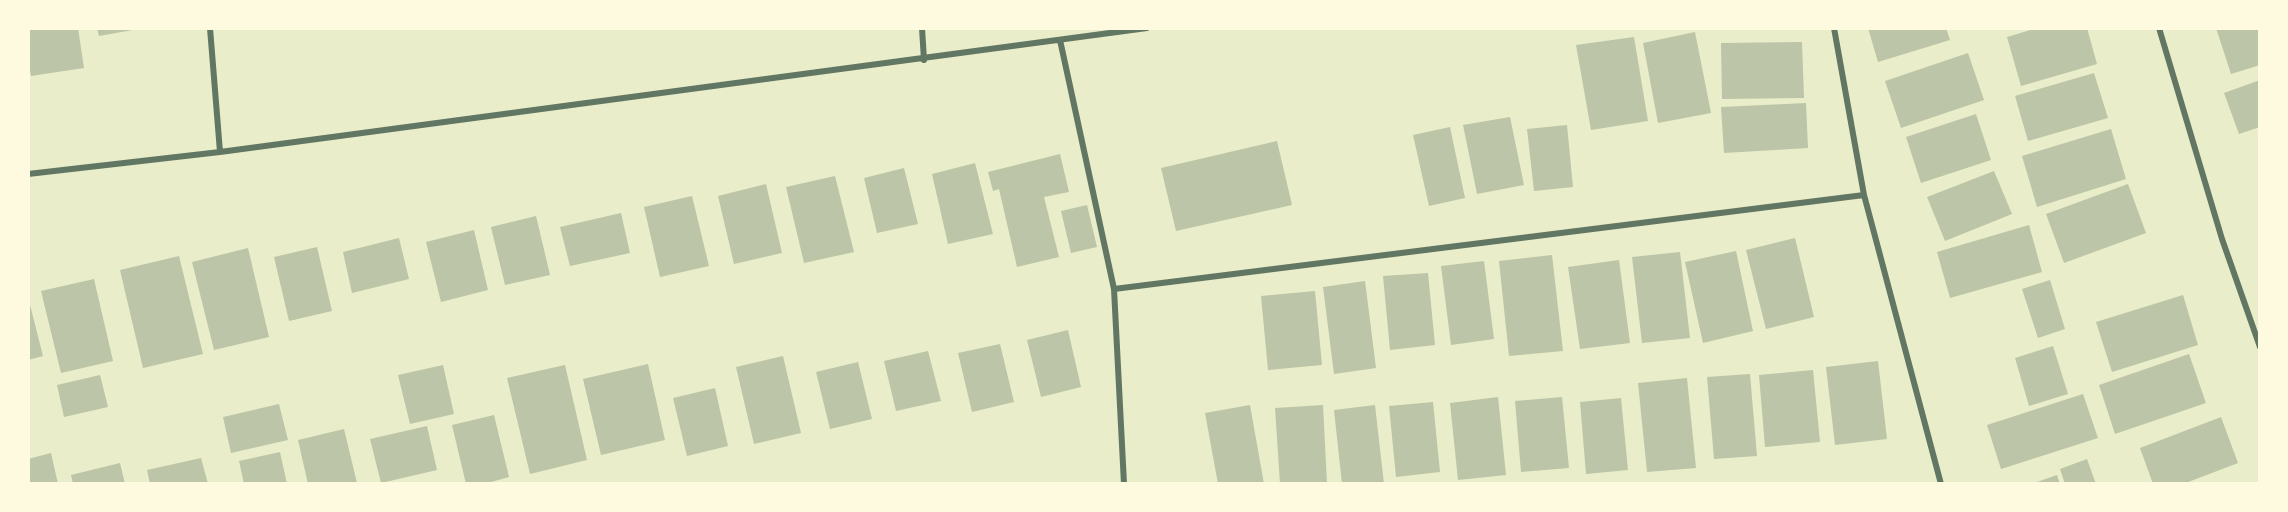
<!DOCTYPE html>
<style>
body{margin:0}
#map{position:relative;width:2288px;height:512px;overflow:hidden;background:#e9edc9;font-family:Rubik,sans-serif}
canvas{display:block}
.frame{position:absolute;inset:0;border:30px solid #fefae0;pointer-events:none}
</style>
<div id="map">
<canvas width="2288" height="512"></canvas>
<div class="frame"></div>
</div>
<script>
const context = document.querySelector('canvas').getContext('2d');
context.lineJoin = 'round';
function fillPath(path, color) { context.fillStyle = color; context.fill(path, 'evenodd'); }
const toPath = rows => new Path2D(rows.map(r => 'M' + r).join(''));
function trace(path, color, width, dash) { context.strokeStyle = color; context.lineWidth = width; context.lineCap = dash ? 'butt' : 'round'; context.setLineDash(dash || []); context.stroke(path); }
fillPath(toPath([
 [28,28,78,28,84,68,31,76,28,60],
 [97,28,133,28,133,30,99,36],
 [1868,28,1946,28,1950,40,1878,62],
 [2037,28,2087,28,2097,64,2021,86,2007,37],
 [2216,28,2260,28,2260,65,2231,74],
 [1695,32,1711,113,1658,123,1643,43],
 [1634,37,1648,121,1591,130,1576,45],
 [1802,42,1804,98,1722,99,1721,43],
 [1968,53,1984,100,1901,128,1885,81],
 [2094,73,2108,118,2028,141,2015,96],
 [2260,80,2260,127,2239,134,2224,93],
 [1806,103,1808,148,1724,153,1721,107],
 [1976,114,1991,160,1921,183,1906,137],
 [1510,117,1524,185,1477,194,1463,125],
 [1567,125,1573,187,1534,191,1527,129],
 [1450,127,1465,198,1429,206,1413,135],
 [2111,129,2126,179,2037,207,2022,156],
 [1277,141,1292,205,1176,231,1161,168],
 [1060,154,1069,192,1044,197,1059,257,1017,267,999,189,993,191,988,172],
 [975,163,993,234,948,244,932,174],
 [904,168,918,224,877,233,864,178],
 [1994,171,2012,214,1945,241,1927,197],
 [835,176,854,252,804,263,786,187],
 [766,184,782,253,734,264,718,196],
 [2128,184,2146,233,2064,263,2046,214],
 [692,196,709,266,660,277,644,207],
 [1087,205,1097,247,1071,253,1061,211],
 [621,213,630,253,570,266,560,227],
 [536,216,550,275,505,285,491,227],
 [2029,225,2042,272,1950,298,1937,252],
 [474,230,488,290,441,302,426,242],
 [399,238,409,279,352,293,343,252],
 [1795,238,1814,317,1766,329,1746,250],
 [317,247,332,311,289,321,274,257],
 [248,248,269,337,214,350,192,262],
 [1736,251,1753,331,1703,343,1685,262],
 [1680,252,1690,338,1642,343,1632,257],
 [1552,255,1563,351,1509,356,1499,261],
 [179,256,203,354,143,368,120,270],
 [1619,260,1630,343,1580,349,1568,267],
 [1484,261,1494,339,1451,345,1441,266],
 [1428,273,1435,345,1390,350,1383,276],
 [94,279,113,361,61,373,41,291],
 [2050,280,2065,329,2038,338,2022,289],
 [1365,281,1376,368,1334,374,1323,287],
 [1315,291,1322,365,1268,370,1261,296],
 [2183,295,2198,345,2112,372,2096,322],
 [28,297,43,356,28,360],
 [1068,330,1081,387,1041,397,1027,340],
 [1000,344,1014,402,972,412,958,353],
 [2053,346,2068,394,2029,406,2015,358],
 [928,351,941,401,896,411,884,361],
 [2189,354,2206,403,2115,434,2099,385],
 [783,356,801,433,754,444,736,367],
 [1878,361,1887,439,1835,445,1826,367],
 [858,362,872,419,830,429,816,372],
 [648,364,665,440,601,455,583,379],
 [443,365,454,414,410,424,398,375],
 [565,365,587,460,530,474,507,378],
 [1813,370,1820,442,1765,447,1759,375],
 [1750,374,1757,456,1714,459,1707,377],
 [100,375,108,407,64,417,57,385],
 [1687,378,1696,468,1647,472,1638,383],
 [715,388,728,446,687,456,673,398],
 [2083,394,2098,438,2001,469,1987,425],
 [1498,397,1506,475,1458,480,1450,403],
 [1562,397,1569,468,1521,472,1515,401],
 [1621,398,1628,470,1586,474,1580,402],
 [1433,402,1440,472,1396,477,1389,406],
 [279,404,288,440,231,453,223,417],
 [1250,405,1264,484,1218,484,1205,413],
 [1323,405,1327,484,1280,484,1275,408],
 [1375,405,1384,484,1342,484,1334,410],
 [494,415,509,477,484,484,466,484,452,425],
 [2221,417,2238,463,2183,484,2153,484,2140,448],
 [427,426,437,470,381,483,370,439],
 [344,429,357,483,308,484,298,440],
 [280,452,287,484,244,484,239,461],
 [51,453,58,484,28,484,28,459],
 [201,458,208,484,150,484,147,470],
 [2087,459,2096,484,2065,484,2060,469],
 [120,463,125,484,73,484,71,475],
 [2057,475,2060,484,2034,484,2034,483]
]), '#bcc5a7');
trace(toPath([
 [210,28,220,152],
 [922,28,924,60],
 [1834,28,1864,195,1941,484],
 [2159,28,2222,239,2260,347],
 [1060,40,1114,289,1124,484],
 [28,174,220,152,1147,28],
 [1114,289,1864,195]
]), '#617663', 6);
</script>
